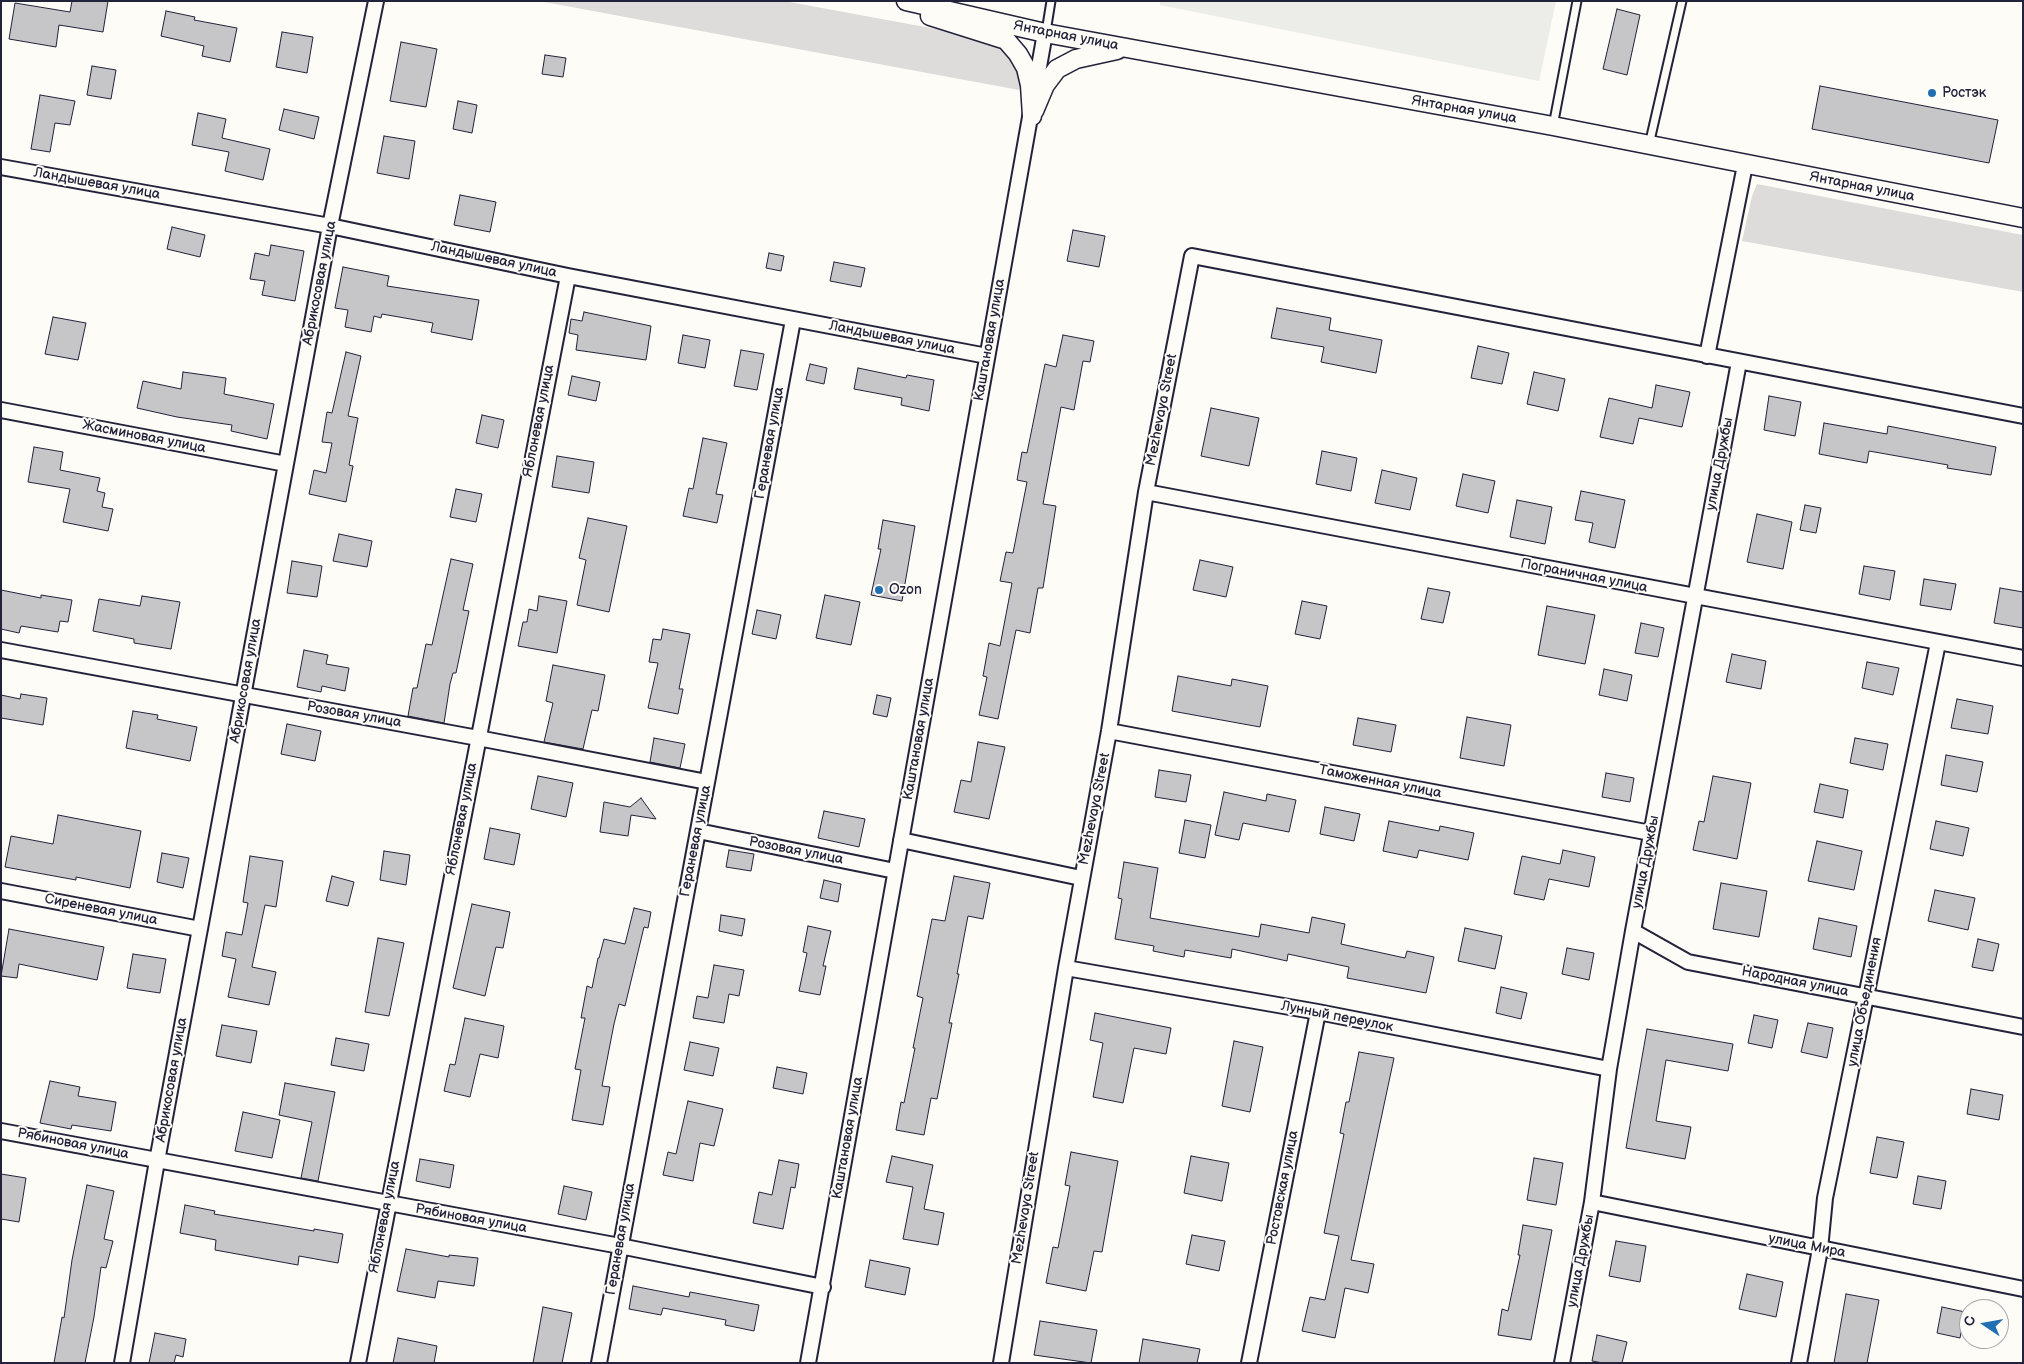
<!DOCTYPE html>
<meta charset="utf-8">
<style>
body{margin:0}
#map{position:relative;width:2024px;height:1364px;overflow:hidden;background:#fdfcf7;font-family:"Balsamiq Sans",sans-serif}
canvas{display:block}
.frame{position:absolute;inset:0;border:2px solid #22223b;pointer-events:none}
.north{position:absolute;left:1959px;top:1299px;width:50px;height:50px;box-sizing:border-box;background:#fdfcf7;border:1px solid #a5a5ac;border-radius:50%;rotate:282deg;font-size:14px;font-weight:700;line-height:20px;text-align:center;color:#22223b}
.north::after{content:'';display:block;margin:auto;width:18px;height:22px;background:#1f6fb2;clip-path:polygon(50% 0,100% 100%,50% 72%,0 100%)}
</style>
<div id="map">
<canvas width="2024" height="1364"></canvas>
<div class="frame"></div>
<div class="north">С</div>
</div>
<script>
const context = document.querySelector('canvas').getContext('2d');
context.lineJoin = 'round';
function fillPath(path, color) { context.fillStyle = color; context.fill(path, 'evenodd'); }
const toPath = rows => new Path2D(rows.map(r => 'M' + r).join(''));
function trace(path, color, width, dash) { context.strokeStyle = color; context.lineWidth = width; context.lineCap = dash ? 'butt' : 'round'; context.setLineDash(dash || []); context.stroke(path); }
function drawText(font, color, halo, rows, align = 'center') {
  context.font = font + ' "Balsamiq Sans",sans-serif'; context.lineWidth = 4; context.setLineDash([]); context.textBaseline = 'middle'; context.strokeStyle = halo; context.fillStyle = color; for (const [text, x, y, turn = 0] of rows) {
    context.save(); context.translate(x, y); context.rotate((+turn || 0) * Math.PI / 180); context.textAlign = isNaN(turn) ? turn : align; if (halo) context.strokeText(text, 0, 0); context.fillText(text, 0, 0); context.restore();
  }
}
fillPath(toPath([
 [1160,1,1556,1,1539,81,1160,5]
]), '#ecece9');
fillPath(toPath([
 [539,1,784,1,1023,45,1025,65,1019,90],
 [1757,184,2023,235,2023,292,1742,241,1752,196]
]), '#dddcdb');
const building = toPath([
 [72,1,108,1,103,32,59,25,56,47,9,39,15,3,70,12,72,1],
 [1617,9,1640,15,1627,75,1603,69,1617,9],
 [166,11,195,17,194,20,237,28,230,62,202,56,204,46,161,36,166,11],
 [282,32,313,37,307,73,276,67,282,32],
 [401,42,437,49,426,107,390,101,401,42],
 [545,55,566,58,563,77,542,74,545,55],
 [92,66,116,70,111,99,87,95,92,66],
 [1820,86,1998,120,1989,163,1812,129,1820,86],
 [40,95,75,101,70,125,55,123,50,152,31,149,40,95],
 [458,101,477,105,472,133,453,129,458,101],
 [284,109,319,117,314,139,279,130,284,109],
 [198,113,226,119,222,138,270,149,263,180,225,171,229,152,192,145,198,113],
 [384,136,415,141,409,179,377,173,384,136],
 [460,195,496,202,490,232,454,225,460,195],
 [172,227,205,235,200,257,167,249,172,227],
 [1073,230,1105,236,1099,267,1067,261,1073,230],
 [271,245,304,251,295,301,262,295,265,281,250,279,255,253,269,256,271,245],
 [769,253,784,256,781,271,766,268,769,253],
 [834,262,865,268,861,287,830,281,834,262],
 [343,267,389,276,387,286,479,300,472,340,431,332,433,323,382,314,381,318,374,316,371,332,345,327,348,310,335,308,343,267],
 [1277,308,1331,318,1329,330,1382,340,1376,373,1321,362,1324,347,1271,338,1277,308],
 [584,312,651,326,646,360,576,350,578,335,569,333,571,319,582,321,584,312],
 [53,317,86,323,78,360,45,354,53,317],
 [683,335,710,340,705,368,678,363,683,335],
 [1063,335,1094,341,1090,362,1083,361,1074,410,1061,407,1043,504,1056,506,1043,588,1038,588,1030,633,1016,630,998,719,979,715,987,677,983,676,989,643,1000,646,1012,583,1000,581,1006,552,1013,553,1027,482,1017,480,1022,452,1027,453,1045,364,1056,367,1063,335],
 [1478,346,1509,353,1502,384,1471,378,1478,346],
 [741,350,764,354,757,390,734,386,741,350],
 [346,352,361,356,348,416,358,418,349,465,353,466,346,502,309,494,314,470,326,473,332,443,322,442,327,412,332,413,346,352],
 [810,364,827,368,824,384,806,380,810,364],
 [858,368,906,378,907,375,934,380,929,411,901,405,902,398,854,389,858,368],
 [183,372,226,378,224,394,274,404,267,439,231,431,232,425,177,417,137,408,143,381,181,389,183,372],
 [1534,372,1565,379,1558,411,1527,404,1534,372],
 [572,376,600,382,596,401,568,395,572,376],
 [1656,385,1690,392,1682,427,1639,418,1633,444,1600,437,1609,398,1652,408,1656,385],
 [1769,396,1801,402,1795,436,1764,430,1769,396],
 [1211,408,1259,418,1249,466,1201,456,1211,408],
 [482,415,504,420,498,448,476,443,482,415],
 [1824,423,1887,434,1888,426,1996,447,1991,475,1947,468,1948,465,1869,451,1867,463,1819,454,1824,423],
 [703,438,727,443,716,494,723,495,717,523,683,516,689,488,693,489,703,438],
 [34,447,63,452,60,470,100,478,97,491,105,493,102,507,113,509,108,531,63,522,70,489,28,482,34,447],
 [1322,451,1357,458,1351,491,1316,484,1322,451],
 [557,456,594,462,589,493,552,487,557,456],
 [1382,470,1417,478,1410,510,1375,503,1382,470],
 [1463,474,1495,481,1488,513,1456,506,1463,474],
 [456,489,482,494,476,522,450,517,456,489],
 [1581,491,1625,500,1615,548,1589,542,1593,523,1575,520,1581,491],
 [1517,500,1552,507,1545,544,1510,537,1517,500],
 [1805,505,1821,508,1816,533,1800,530,1805,505],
 [1757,514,1792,522,1783,569,1747,562,1757,514],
 [588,518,627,526,609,612,577,605,586,560,579,558,588,518],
 [883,520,915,526,902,601,871,595,881,549,878,549,883,520],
 [339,534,372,541,367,567,333,561,339,534],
 [451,559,473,564,463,610,469,611,456,673,453,673,450,684,444,723,408,716,413,688,417,688,426,644,432,645,451,559],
 [1200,560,1233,567,1226,597,1193,590,1200,560],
 [292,561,322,566,317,597,287,593,292,561],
 [1864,566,1895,571,1890,600,1859,594,1864,566],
 [1924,579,1956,584,1951,610,1920,605,1924,579],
 [1428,588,1450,592,1443,623,1421,619,1428,588],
 [2000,588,2023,592,2023,628,1994,623,2000,588],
 [1,590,41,598,41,595,72,600,68,622,60,621,58,632,21,626,19,633,1,629,1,590],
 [825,595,860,602,851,645,816,638,825,595],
 [142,596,180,602,171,649,134,643,134,639,93,631,99,599,140,606,142,596],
 [539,596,567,601,557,653,518,646,523,622,527,622,529,609,537,611,539,596],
 [1302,601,1327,606,1320,639,1295,634,1302,601],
 [1547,606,1595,615,1585,664,1538,655,1547,606],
 [757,610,781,615,776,639,752,634,757,610],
 [1641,623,1664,628,1658,657,1635,653,1641,623],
 [663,629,690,634,679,689,683,689,678,714,648,708,658,663,649,662,653,639,661,640,663,629],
 [304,650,328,655,326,664,349,668,345,691,322,686,321,692,297,687,304,650],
 [1732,654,1766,661,1761,689,1726,682,1732,654],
 [1867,662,1899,668,1893,695,1862,688,1867,662],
 [553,665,605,675,598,711,592,710,583,749,544,742,553,703,546,701,553,665],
 [1604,669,1632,675,1627,701,1599,695,1604,669],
 [1178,676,1231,686,1232,679,1268,686,1260,727,1172,711,1178,676],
 [21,694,47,698,43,725,1,718,1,695,20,699,21,694],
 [877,695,891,698,887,717,873,714,877,695],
 [1957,699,1993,706,1988,734,1951,728,1957,699],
 [133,711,158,715,157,719,197,727,190,761,126,748,133,711],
 [1467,717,1511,725,1504,766,1460,758,1467,717],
 [1358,718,1396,725,1391,752,1353,745,1358,718],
 [287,724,321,731,315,761,281,754,287,724],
 [654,738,685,744,680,768,650,762,654,738],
 [1855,738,1888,744,1883,770,1850,763,1855,738],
 [978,742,1005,747,989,819,954,812,961,780,971,782,978,742],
 [1946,755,1983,762,1977,792,1941,785,1946,755],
 [1159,770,1191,775,1186,802,1155,797,1159,770],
 [1606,773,1634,778,1630,802,1602,797,1606,773],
 [538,776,573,783,566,817,531,809,538,776],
 [1713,776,1751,783,1737,859,1693,850,1699,821,1704,822,1713,776],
 [1820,784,1848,790,1843,818,1814,812,1820,784],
 [1224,792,1266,801,1267,794,1296,800,1289,832,1243,823,1239,840,1215,835,1224,792],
 [641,798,656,819,631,815,628,836,600,832,604,802,630,807,641,798],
 [1325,807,1360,814,1354,841,1320,834,1325,807],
 [824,811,865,819,859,847,818,838,824,811],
 [58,815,141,831,130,888,76,877,76,880,5,867,11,836,53,844,58,815],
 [1185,820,1211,825,1205,858,1179,853,1185,820],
 [1389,821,1439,831,1440,826,1474,833,1468,860,1419,850,1417,858,1383,851,1389,821],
 [1936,821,1969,828,1963,856,1930,849,1936,821],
 [490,828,520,834,514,865,484,859,490,828],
 [1817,841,1862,851,1854,890,1808,881,1817,841],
 [729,850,754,854,751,871,726,867,729,850],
 [1563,850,1595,857,1589,887,1549,879,1544,900,1514,894,1522,856,1560,864,1563,850],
 [384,851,410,855,406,885,380,880,384,851],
 [162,853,189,858,183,888,157,882,162,853],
 [250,856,283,861,276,907,265,905,252,967,276,972,269,1005,228,997,236,959,222,956,226,932,242,935,248,903,243,902,250,856],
 [1124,862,1158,868,1150,918,1259,937,1261,924,1309,933,1312,917,1345,924,1341,944,1405,958,1407,951,1434,957,1426,993,1347,978,1349,967,1288,954,1287,961,1232,949,1231,958,1185,950,1184,957,1153,951,1154,946,1115,939,1122,899,1118,898,1124,862],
 [332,876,354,882,348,906,326,901,332,876],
 [954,876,990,883,983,919,968,916,957,974,959,974,949,1023,952,1023,943,1069,937,1099,931,1098,924,1135,896,1130,901,1102,904,1103,915,1048,913,1048,923,998,917,996,932,919,945,921,954,876],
 [824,880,841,884,838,902,820,898,824,880],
 [1721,883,1767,891,1759,937,1713,929,1721,883],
 [1935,890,1975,898,1968,930,1928,921,1935,890],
 [472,904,510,912,503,948,496,947,485,996,453,988,472,904],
 [634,908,651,912,648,928,644,927,625,1006,619,1004,614,1024,602,1086,610,1087,603,1125,572,1120,581,1070,575,1069,585,1018,581,1018,587,986,592,988,598,958,599,958,604,939,625,944,634,908],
 [721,915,745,919,742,936,719,931,721,915],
 [1819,918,1857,926,1851,957,1813,949,1819,918],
 [808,926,831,931,823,966,826,966,820,995,799,991,807,953,803,952,808,926],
 [1465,928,1502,936,1495,969,1458,961,1465,928],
 [9,929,104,947,97,980,19,964,17,978,1,976,9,929],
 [378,938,404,943,389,1016,365,1012,378,938],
 [1978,939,1999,944,1993,971,1972,967,1978,939],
 [1567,948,1594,953,1589,980,1562,974,1567,948],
 [133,954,166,959,160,993,127,988,133,954],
 [714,965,744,970,739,996,729,994,724,1023,693,1018,697,996,708,998,714,965],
 [1501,987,1527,993,1521,1019,1496,1013,1501,987],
 [1095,1013,1171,1028,1166,1054,1134,1048,1123,1103,1093,1097,1103,1043,1090,1040,1095,1013],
 [1754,1015,1778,1020,1772,1048,1748,1043,1754,1015],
 [465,1018,504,1026,498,1058,480,1054,470,1097,444,1091,450,1064,455,1065,465,1018],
 [1808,1023,1833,1028,1827,1058,1801,1052,1808,1023],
 [222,1025,257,1031,251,1063,216,1056,222,1025],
 [1647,1029,1733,1044,1728,1071,1666,1060,1656,1121,1691,1127,1685,1159,1626,1148,1647,1029],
 [336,1038,369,1044,364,1071,331,1065,336,1038],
 [1234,1041,1263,1047,1250,1112,1222,1106,1234,1041],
 [690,1042,719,1048,713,1076,684,1070,690,1042],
 [1359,1052,1394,1058,1351,1260,1374,1264,1368,1293,1345,1288,1335,1338,1302,1331,1310,1297,1325,1300,1339,1236,1324,1233,1344,1134,1340,1133,1346,1102,1349,1102,1359,1052],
 [777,1067,807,1073,803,1094,773,1088,777,1067],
 [50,1081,80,1087,78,1096,116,1102,111,1131,72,1125,71,1129,40,1123,50,1081],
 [285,1083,335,1092,318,1181,301,1178,312,1122,279,1115,285,1083],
 [1971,1089,2003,1095,1999,1120,1967,1114,1971,1089],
 [688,1101,723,1109,714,1146,700,1143,693,1181,663,1175,668,1152,676,1154,688,1101],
 [243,1112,280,1120,272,1158,235,1151,243,1112],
 [1877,1137,1904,1142,1897,1178,1870,1173,1877,1137],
 [1071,1152,1118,1161,1102,1252,1094,1251,1086,1291,1046,1283,1053,1247,1058,1248,1070,1186,1065,1185,1071,1152],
 [892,1156,933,1165,924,1209,944,1213,938,1245,903,1239,913,1187,886,1182,892,1156],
 [1191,1156,1229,1163,1222,1201,1184,1193,1191,1156],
 [1534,1158,1563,1163,1556,1205,1527,1200,1534,1158],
 [420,1159,454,1165,450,1188,416,1181,420,1159],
 [779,1160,799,1164,795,1188,791,1187,783,1229,753,1223,759,1192,772,1195,779,1160],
 [1,1174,26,1178,19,1222,1,1219,1,1174],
 [1918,1176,1946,1181,1941,1209,1913,1204,1918,1176],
 [87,1185,114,1191,104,1239,113,1241,106,1268,101,1267,94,1317,85,1363,54,1363,62,1317,64,1318,72,1260,87,1185],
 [564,1186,592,1192,586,1220,558,1214,564,1186],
 [185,1205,215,1211,214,1214,314,1231,314,1229,343,1234,338,1263,299,1256,298,1265,215,1250,216,1240,180,1233,185,1205],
 [1523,1225,1552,1230,1531,1340,1498,1335,1502,1309,1508,1311,1520,1255,1518,1255,1523,1225],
 [1192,1235,1225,1241,1219,1271,1186,1264,1192,1235],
 [1616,1241,1646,1246,1640,1282,1609,1276,1616,1241],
 [406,1249,449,1257,449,1255,478,1258,474,1286,438,1281,435,1298,397,1291,406,1249],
 [870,1260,910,1268,905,1295,865,1287,870,1260],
 [1747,1274,1783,1282,1776,1317,1739,1309,1747,1274],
 [633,1286,689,1297,690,1292,759,1305,754,1331,725,1325,726,1320,663,1308,661,1315,629,1309,633,1286],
 [1846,1294,1879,1300,1867,1363,1834,1363,1846,1294],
 [543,1307,572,1313,562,1363,533,1363,543,1307],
 [1942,1307,1965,1312,1960,1338,1937,1333,1942,1307],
 [1040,1321,1097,1330,1091,1363,1034,1355,1040,1321],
 [155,1333,186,1339,183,1357,176,1355,174,1363,149,1363,155,1333],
 [1597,1335,1627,1342,1622,1363,1603,1363,1592,1361,1597,1335],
 [398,1338,437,1346,434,1363,393,1363,398,1338],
 [1143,1339,1200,1349,1197,1363,1139,1363,1143,1339]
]);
fillPath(building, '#c6c6c8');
trace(building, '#22223b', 1);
const service = toPath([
 [1046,32,1051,1],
 [1553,126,1577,1],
 [1649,145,1682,1]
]);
const minor = toPath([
 [1,167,330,226,568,276,987,356],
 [1707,356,1745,165],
 [1,410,286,464],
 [1146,492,2023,658],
 [1,650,478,738,707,782],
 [1109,731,1651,833],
 [698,831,895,871],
 [901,840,1081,878],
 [1,891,200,929],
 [1633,931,1688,962,2023,1027],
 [1066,968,1318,1012,1609,1069],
 [1,1131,620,1246,823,1287],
 [1592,1202,2023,1289],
 [122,1363,157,1161,330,226,376,1],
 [358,1363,568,276],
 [599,1363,793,320],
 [808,1363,1045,33],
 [1001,1363,1066,968,1109,731,1146,492,1192,256,2023,416],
 [1249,1363,1318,1012],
 [1562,1363,1592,1202,1609,1069,1633,931,1739,362],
 [1799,1363,1820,1249,1825,1198,1938,643]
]);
const tertiary = toPath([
 [906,1,1045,33,1553,126,2023,218],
 [930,16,1006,40,1018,54,1026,68,1030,85,1032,116],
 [1034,111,1045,85,1057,69,1076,59,1117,50]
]);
trace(service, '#22223b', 11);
trace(minor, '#22223b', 18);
trace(tertiary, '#22223b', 21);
trace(service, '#fdfcf7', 7);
trace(minor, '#fdfcf7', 14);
trace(tertiary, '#fdfcf7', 18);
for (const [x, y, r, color] of [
 [1932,93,5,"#1f6fb2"],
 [879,590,5,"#1f6fb2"]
]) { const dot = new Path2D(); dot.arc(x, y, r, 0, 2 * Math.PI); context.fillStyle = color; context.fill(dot); trace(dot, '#fdfcf7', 2); }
drawText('14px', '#22223b', '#fdfcf7', [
 ["Янтарная улица",1066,36,11],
 ["Янтарная улица",1464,110,10],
 ["Ландышевая улица",97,184,10],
 ["Янтарная улица",1862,187,11],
 ["Ландышевая улица",494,260,12],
 ["Абрикосовая улица",320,283,-79],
 ["Ландышевая улица",892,338,11],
 ["Каштановая улица",990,340,-80],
 ["Mezhevaya Street",1162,410,-79],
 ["Яблоневая улица",539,421,-79],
 ["Жасминовая улица",144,437,11],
 ["Гераневая улица",770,443,-80],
 ["улица Дружбы",1720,464,-79],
 ["Пограничная улица",1584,576,11],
 ["Абрикосовая улица",246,681,-80],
 ["Розовая улица",354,715,10],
 ["Каштановая улица",919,739,-80],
 ["Таможенная улица",1380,782,11],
 ["Mezhevaya Street",1095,809,-79],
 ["Яблоневая улица",462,819,-79],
 ["Гераневая улица",696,841,-79],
 ["Розовая улица",796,851,11],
 ["улица Дружбы",1646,862,-79],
 ["Сиреневая улица",101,910,11],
 ["Народная улица",1795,982,11],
 ["улица Объединения",1865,1002,-79],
 ["Лунный переулок",1337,1017,11],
 ["Абрикосовая улица",172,1080,-80],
 ["Каштановая улица",848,1138,-80],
 ["Рябиновая улица",73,1144,11],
 ["Ростовская улица",1283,1188,-79],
 ["Mezhevaya Street",1026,1208,-81],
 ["Яблоневая улица",385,1217,-79],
 ["Рябиновая улица",471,1219,10],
 ["Гераневая улица",621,1239,-80],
 ["улица Мира",1807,1246,11],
 ["улица Дружбы",1581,1261,-79]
]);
drawText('14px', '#22223b', '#fdfcf7', [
 ["Ростэк",1942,93],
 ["Ozon",889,590]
], 'left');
</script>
